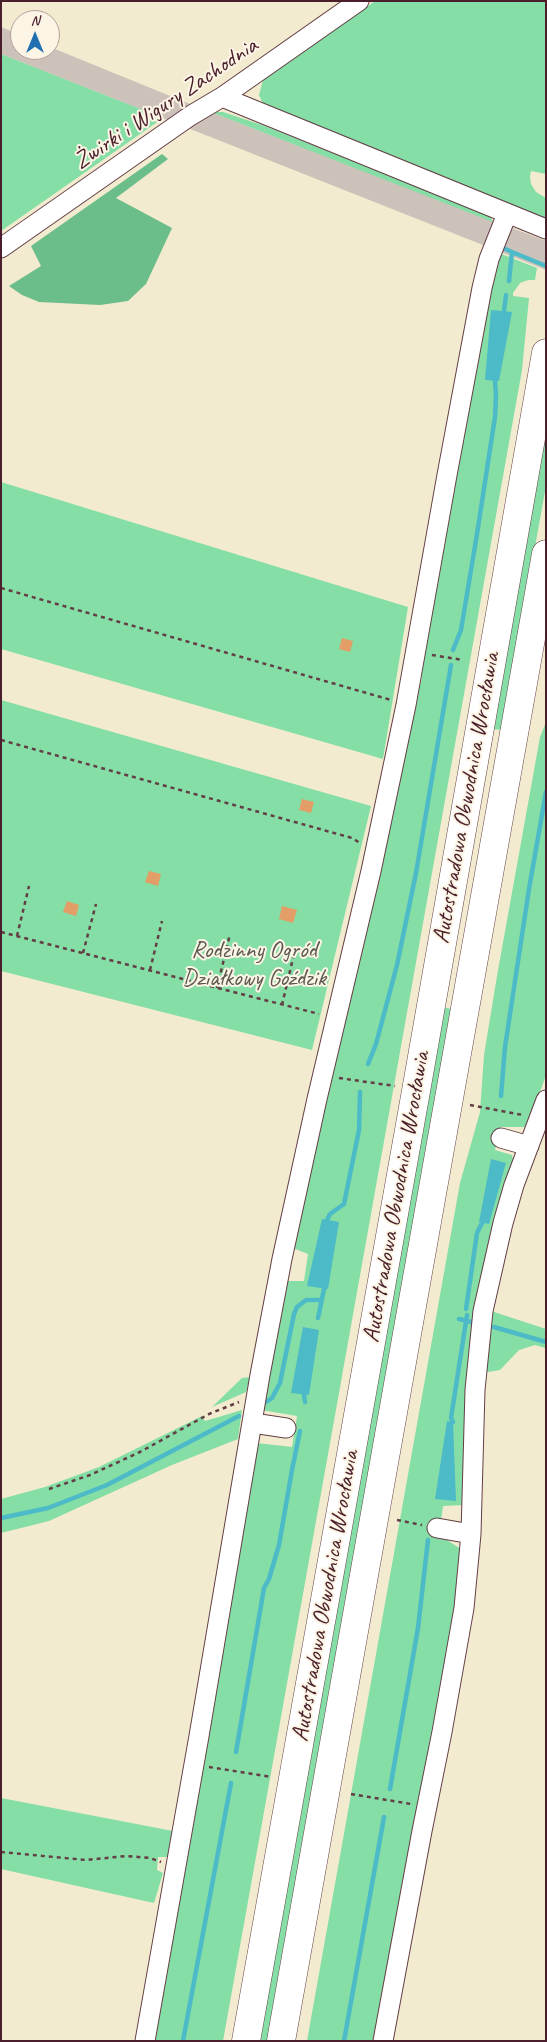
<!DOCTYPE html>
<meta charset="utf-8">
<style>
body{margin:0}
#map{position:relative;width:547px;height:2042px;overflow:hidden;background:#f3ebd0;font-family:Caveat,sans-serif}
canvas{display:block}
.frame{position:absolute;inset:0;border:2px solid #4a1f2b;pointer-events:none}
.north{position:absolute;left:10px;top:10px;width:50px;height:50px;box-sizing:border-box;background:#fcf5e5;border:1px solid #b59f9b;border-radius:50%;rotate:0deg;font-size:14px;font-weight:700;line-height:20px;text-align:center;color:#4a1f2b}
.north::after{content:'';display:block;margin:auto;width:18px;height:22px;background:#1f6fb2;clip-path:polygon(50% 0,100% 100%,50% 72%,0 100%)}
</style>
<div id="map">
<canvas width="547" height="2042"></canvas>
<div class="frame"></div>
<div class="north">N</div>
</div>
<script>
const context = document.querySelector('canvas').getContext('2d');
context.lineJoin = 'round';
function fillPath(path, color) { context.fillStyle = color; context.fill(path, 'evenodd'); }
const toPath = rows => new Path2D(rows.map(r => 'M' + r).join(''));
function trace(path, color, width, dash) { context.strokeStyle = color; context.lineWidth = width; context.lineCap = dash ? 'butt' : 'round'; context.setLineDash(dash || []); context.stroke(path); }
function drawText(font, color, halo, rows, align = 'center') {
  context.font = font + ' Caveat,sans-serif'; context.lineWidth = 4; context.setLineDash([]); context.textBaseline = 'middle'; context.strokeStyle = halo; context.fillStyle = color; for (const [text, x, y, turn = 0] of rows) {
    context.save(); context.translate(x, y); context.rotate((+turn || 0) * Math.PI / 180); context.textAlign = isNaN(turn) ? turn : align; if (halo) context.strokeText(text, 0, 0); context.fillText(text, 0, 0); context.restore();
  }
}
fillPath(toPath([
 [1,27,20,35,20,50,50,50,50,47,185,102,546,241,546,270,1,54]
]), '#ccc2b9');
fillPath(toPath([
 [375,1,546,1,546,174,531,171,530,177,531,184,536,192,546,198,546,220,263,104,259,95,263,80],
 [1,54,163,118,1,231],
 [211,112,223,112,265,126,490,216,493,222],
 [499,253,537,268,535,280,528,280,520,283,513,293,513,296,529,298,522,370,223,2041,152,2041,257,1443,292,1447,297,1416,261,1410,283,1281,304,1281,308,1254,293,1248,410,707,421,682,428,622,485,312],
 [546,425,546,486,502,730,492,729],
 [1,482,408,607,383,759,1,649],
 [1,700,371,806,312,1050,1,971],
 [546,722,546,1075,528,1127,500,1127,495,1150,512,1155,514,1165,499,1216,465,1505,443,1506,439,1535,464,1551,458,1608,379,2041,307,2041,460,1183,480,1112,484,1055,497,976,540,737],
 [442,1007,452,1009,268,2041,258,2041],
 [491,1311,546,1329,546,1348,535,1345,519,1350,500,1370,482,1373],
 [250,1377,246,1392,212,1407,242,1378],
 [242,1410,238,1439,172,1465,49,1521,1,1533,1,1499,45,1487,99,1467,202,1416,205,1421],
 [1,1798,173,1831,169,1857,158,1857,157,1870,163,1873,154,1903,1,1869]
]), '#84dea5');
fillPath(toPath([
 [162,154,168,159,116,198,172,228,146,284,128,301,100,305,39,302,22,295,9,286,41,266,31,246]
]), '#6bbd8a');
fillPath(toPath([
 [491,310,512,312,499,381,485,380],
 [491,1159,506,1163,489,1224,479,1222],
 [322,1219,339,1222,328,1289,307,1286],
 [303,1327,319,1330,309,1395,291,1393],
 [447,1421,453,1422,456,1501,435,1499]
]), '#4dbac8');
trace(toPath([
 [503,248,512,252,509,281],
 [512,252,546,266],
 [504,311,506,295],
 [453,650,461,630,477,534,495,417,496,395,495,381],
 [368,1064,376,1044,397,965,416,873,451,665],
 [501,1096,505,1047,529,889,546,792],
 [327,1220,330,1214,344,1204,359,1130,360,1092],
 [466,1309,477,1233,482,1223],
 [318,1318,324,1289],
 [459,1319,472,1322],
 [494,1327,546,1342],
 [304,1394,305,1402],
 [266,1402,272,1398,280,1383,294,1314,297,1307,306,1300,322,1300],
 [453,1422,451,1418,467,1315],
 [1,1518,48,1508,107,1485,239,1416],
 [236,1752,264,1588,269,1579,279,1545,292,1470,300,1431],
 [390,1789,418,1628,428,1540],
 [183,2041,231,1783],
 [344,2041,384,1817]
]), '#4dbac8', 4.5);
fillPath(toPath([
 [342,638,353,641,350,652,339,649],
 [302,799,314,802,311,813,299,810],
 [149,871,161,874,158,886,145,882],
 [67,901,79,905,76,916,63,912],
 [282,906,297,910,293,923,279,919]
]), '#e39d66');
const minor = toPath([
 [222,97,546,229],
 [1,248,190,116,222,97,359,1],
 [501,1138,529,1146],
 [253,1423,286,1428],
 [437,1528,471,1534],
 [145,2041,199,1736,260,1375,282,1259,317,1099,371,871,406,705,447,475,482,288,489,259,507,214],
 [383,2041,422,1831,442,1732,464,1608,471,1534,475,1390,483,1311,503,1223,514,1185,546,1100]
]);
const highway = toPath([
 [246,2041,416,1091,546,353],
 [281,2041,546,554]
]);
trace(minor, '#633e44', 21);
trace(highway, '#633e44', 29);
trace(toPath([
 [1,588,391,700],
 [432,655,463,660],
 [1,740,352,838,360,843],
 [1,932,319,1014],
 [17,936,29,886],
 [83,953,96,904],
 [150,970,162,921],
 [217,988,230,934],
 [282,1005,294,954],
 [339,1078,395,1086],
 [470,1105,523,1115],
 [49,1489,90,1475,140,1452,209,1414,239,1402],
 [397,1520,422,1525],
 [209,1767,272,1777],
 [351,1794,411,1804],
 [1,1852,86,1860,126,1856,150,1858,161,1862]
]), '#633e44', 2.5, [4, 4]);
trace(minor, '#fff', 19);
trace(highway, '#fff', 28);
drawText('24px', '#4a1f2b', '#fcf5e5', [
 ["Żwirki i Wigury Zachodnia",166,104,-34],
 ["Autostradowa Obwodnica Wrocławia",467,798,-80],
 ["Autostradowa Obwodnica Wrocławia",397,1197,-80],
 ["Autostradowa Obwodnica Wrocławia",326,1596,-80]
]);
drawText('24px', '#5b5850', '#fcf5e5', [
 ["Rodzinny Ogród",254,951],
 ["Działkowy Goździk",254,979]
]);
</script>
